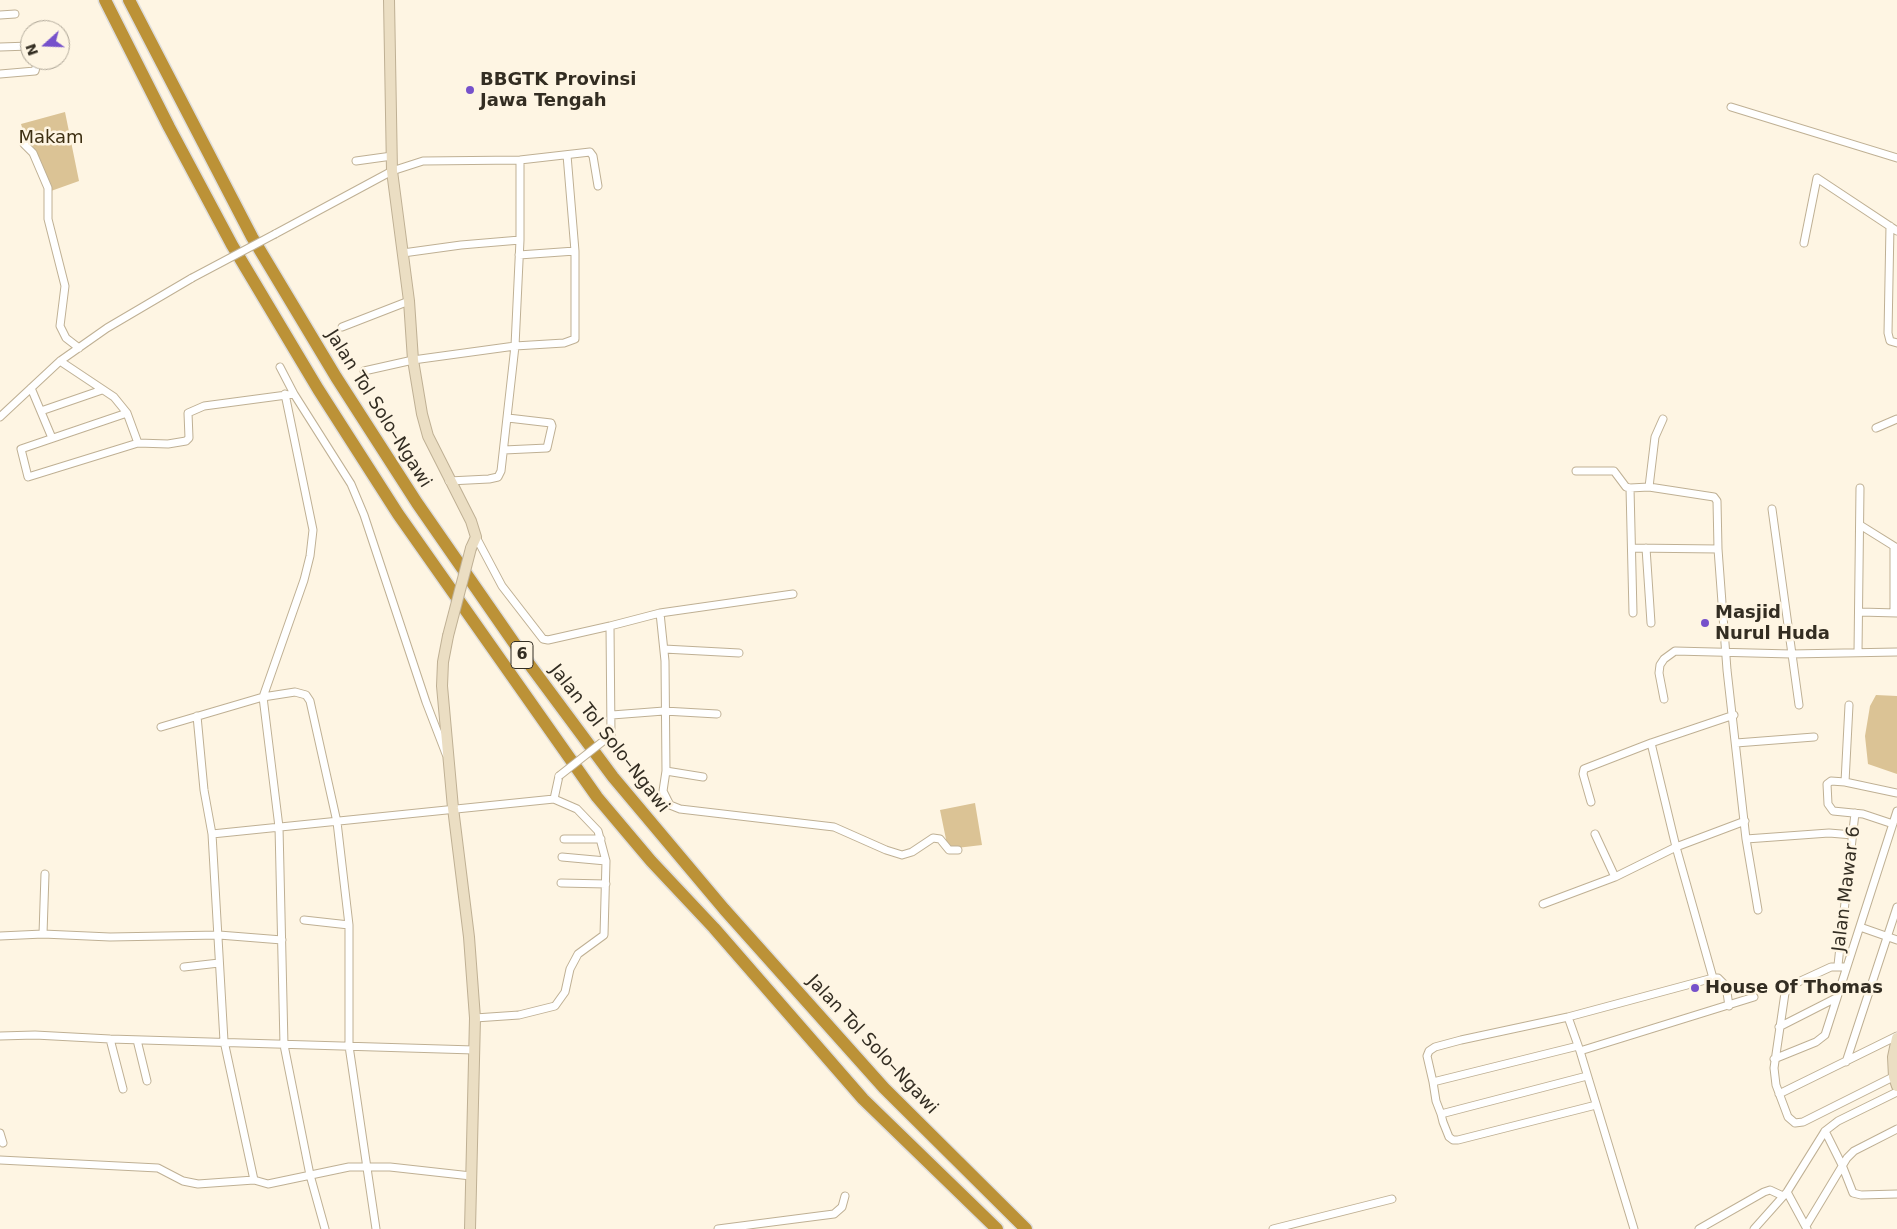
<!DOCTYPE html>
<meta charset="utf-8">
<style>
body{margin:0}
#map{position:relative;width:1897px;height:1229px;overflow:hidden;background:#fef5e3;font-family:"DejaVu Sans",sans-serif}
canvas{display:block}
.north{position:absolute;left:20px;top:20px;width:50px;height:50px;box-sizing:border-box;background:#fef5e3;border:1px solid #ada596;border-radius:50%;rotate:250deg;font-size:14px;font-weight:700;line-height:20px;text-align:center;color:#332d22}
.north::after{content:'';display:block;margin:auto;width:18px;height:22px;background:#7651cb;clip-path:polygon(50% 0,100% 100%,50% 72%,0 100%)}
</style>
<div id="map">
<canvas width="1897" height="1229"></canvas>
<div class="north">N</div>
</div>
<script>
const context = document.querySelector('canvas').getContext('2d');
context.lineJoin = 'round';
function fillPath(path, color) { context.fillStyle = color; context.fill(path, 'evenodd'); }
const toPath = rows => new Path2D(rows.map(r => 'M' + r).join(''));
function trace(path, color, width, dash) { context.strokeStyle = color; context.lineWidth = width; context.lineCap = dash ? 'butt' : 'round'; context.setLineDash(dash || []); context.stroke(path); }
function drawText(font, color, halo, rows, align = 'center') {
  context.font = font + ' "DejaVu Sans",sans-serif'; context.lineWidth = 5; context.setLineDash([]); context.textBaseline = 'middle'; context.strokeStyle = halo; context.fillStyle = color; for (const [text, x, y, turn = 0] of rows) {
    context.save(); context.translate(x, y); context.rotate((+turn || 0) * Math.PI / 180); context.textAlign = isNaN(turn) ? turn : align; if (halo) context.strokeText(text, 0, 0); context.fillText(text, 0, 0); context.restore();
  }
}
fillPath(toPath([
 [65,112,79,181,51,191,32,144,26,140,21,124],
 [1876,695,1897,696,1897,774,1868,764,1865,736,1870,706],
 [975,803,982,845,948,849,940,810]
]), '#dbc395');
const street = toPath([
 [0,15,15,14],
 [0,47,30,46],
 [0,74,35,71,38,60],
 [1731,107,1897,158],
 [24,144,33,153,48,188,48,219,65,286,60,326,66,338,79,348],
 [356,161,392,156],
 [1890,226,1888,333,1890,341,1897,343],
 [275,234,392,171,423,161,520,160,590,152,593,156,598,186],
 [1804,243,1817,178,1897,231],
 [403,253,461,245,520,240],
 [519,255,575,251],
 [342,327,409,301],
 [60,361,114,397,127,413,138,443],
 [280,367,294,394],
 [364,371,413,360,515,346,564,343,575,339,575,251,567,155],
 [31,388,52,438],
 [41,411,102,390],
 [127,413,21,449,28,477,138,443,168,444,186,441,189,438,188,413,204,406,294,394,351,484,364,515,426,702,446,754],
 [0,417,60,361,107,328,192,278],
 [1876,428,1897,419],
 [504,450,547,448,552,426,551,423,508,418],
 [1576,471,1614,471,1626,487,1630,488],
 [449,481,489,479,498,477,501,471,515,346,520,240,520,160],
 [1649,487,1655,437,1663,419],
 [1772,509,1799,705],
 [1860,525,1897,548],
 [476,537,502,586,543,639,548,640,610,626,660,613,793,594],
 [1894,547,1894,613],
 [1632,548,1718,549],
 [1646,548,1651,623],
 [1860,612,1897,613],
 [660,613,665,661,666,771,663,791,670,805,680,809,834,827,886,850,902,855,912,852,933,838,940,839,949,850,958,850],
 [1633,613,1630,488,1649,487,1714,497,1717,501,1718,549,1727,670,1746,839,1758,910],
 [610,626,611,735],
 [664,649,739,653],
 [1858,652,1860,488],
 [263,697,295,692,306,695,310,701,337,822,349,925,349,1046,376,1229],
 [263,697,304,580,310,556,313,530,285,394],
 [1664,699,1659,673,1660,665,1664,659,1675,651,1791,654,1897,652],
 [612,715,664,711,717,714],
 [197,716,204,790,212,834,224,1041,254,1180],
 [161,727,263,697,279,827,284,1045,310,1175,325,1229],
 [1651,743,1676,847,1713,978],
 [1736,743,1814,737],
 [666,771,703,777],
 [1845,782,1849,705],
 [554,799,559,776],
 [1591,802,1583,774,1584,769,1651,743,1734,715],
 [1893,824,1863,814,1833,811,1828,804,1827,784,1831,781,1845,782,1897,793],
 [212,834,554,799,577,809,598,831,606,861,604,935,578,954,570,969,565,992,555,1006,519,1015,475,1018],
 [1595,834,1615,877],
 [564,839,601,839],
 [1746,839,1829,833,1853,835],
 [562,857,606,861],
 [561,883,606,884],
 [1543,904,1615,877,1676,847,1745,821],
 [304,920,349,925],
 [1860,927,1897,940],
 [43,934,45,874],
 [0,936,43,934,110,937,219,935,282,940],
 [1838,965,1855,813],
 [184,967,219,963],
 [1846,967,1831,967,1794,984,1785,993,1774,1068,1776,1085,1788,1117,1795,1123,1803,1122,1897,1075],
 [1568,1017,1580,1051,1754,997],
 [1779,1027,1836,998],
 [0,1036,35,1035,110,1039,474,1050],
 [110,1039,123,1089],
 [137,1040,147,1081],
 [1578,1046,1433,1082,1427,1056,1429,1051,1435,1047,1461,1040,1568,1017,1713,978,1718,978,1726,986,1729,1006],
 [1580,1051,1634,1229],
 [1774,1059,1816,1042,1825,1035,1897,811],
 [1846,1062,1897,907],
 [1587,1076,1441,1114,1443,1122,1449,1137,1453,1140,1458,1140,1596,1105],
 [1433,1082,1436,1101,1441,1114],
 [1779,1094,1897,1036],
 [1825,1131,1842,1165,1853,1193,1861,1195,1897,1194],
 [0,1133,3,1143],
 [0,1160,158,1168,183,1181,198,1184,254,1180,268,1184,349,1167,390,1167,471,1176],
 [1787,1192,1807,1229],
 [1806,1226,1847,1158,1854,1151,1897,1129],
 [718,1229,834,1214,842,1207,845,1196],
 [1273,1229,1392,1199],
 [1699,1229,1764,1192,1770,1190,1783,1196],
 [1754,1229,1787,1192,1825,1131,1838,1121,1897,1092]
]);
const secondary = toPath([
 [389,0,392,171,409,301,413,360,422,414,428,436,471,521,476,537,471,548],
 [448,636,443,662,442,686,453,808,469,937,475,1018,470,1229],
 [1897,1038,1893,1057,1894,1077,1897,1086]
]);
const highway = toPath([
 [105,0,169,127,232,245,318,389,398,514,597,797,651,861,714,928,863,1099,997,1229],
 [129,0,252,237,336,377,417,503,521,653,613,777,724,909,884,1088,1026,1229]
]);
trace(street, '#bfb094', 9);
trace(secondary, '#bfb094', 12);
trace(highway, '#dedddc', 15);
trace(street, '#fff', 7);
trace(secondary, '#ebdec3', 10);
trace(highway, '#bc9237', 12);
const streetBridge = toPath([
 [192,278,275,234],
 [559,776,611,735]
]);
const secondaryBridge = toPath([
 [448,636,471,548]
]);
trace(streetBridge, '#bfb094', 9, []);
trace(secondaryBridge, '#bfb094', 12, []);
trace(streetBridge, '#fff', 7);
trace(secondaryBridge, '#ebdec3', 10);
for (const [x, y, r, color] of [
 [470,90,5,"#7651cb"],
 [1705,623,5,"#7651cb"],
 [1695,988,5,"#7651cb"]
]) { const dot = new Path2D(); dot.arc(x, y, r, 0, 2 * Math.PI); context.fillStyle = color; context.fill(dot); trace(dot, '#fef5e3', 2); }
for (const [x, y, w] of [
 [522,655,22]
]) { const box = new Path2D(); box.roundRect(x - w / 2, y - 13.5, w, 27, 4); context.fillStyle = '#fef5e3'; context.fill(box); trace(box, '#332d22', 1); }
drawText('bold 16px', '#332d22', null, [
 ["6",522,655]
]);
drawText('bold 18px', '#332d22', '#fef5e3', [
 ["BBGTK Provinsi",480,80],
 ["Jawa Tengah",480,101],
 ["Masjid",1715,613],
 ["Nurul Huda",1715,634],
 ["House Of Thomas",1705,988]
], 'left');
drawText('18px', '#3e3013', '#fef5e3', [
 ["Makam",51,138]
]);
drawText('18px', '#332d22', '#fef5e3', [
 ["Jalan Tol Solo–Ngawi",378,409,58],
 ["Jalan Tol Solo–Ngawi",609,739,52],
 ["Jalan Mawar 6",1847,889,-83],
 ["Jalan Tol Solo–Ngawi",872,1045,47]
]);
</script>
